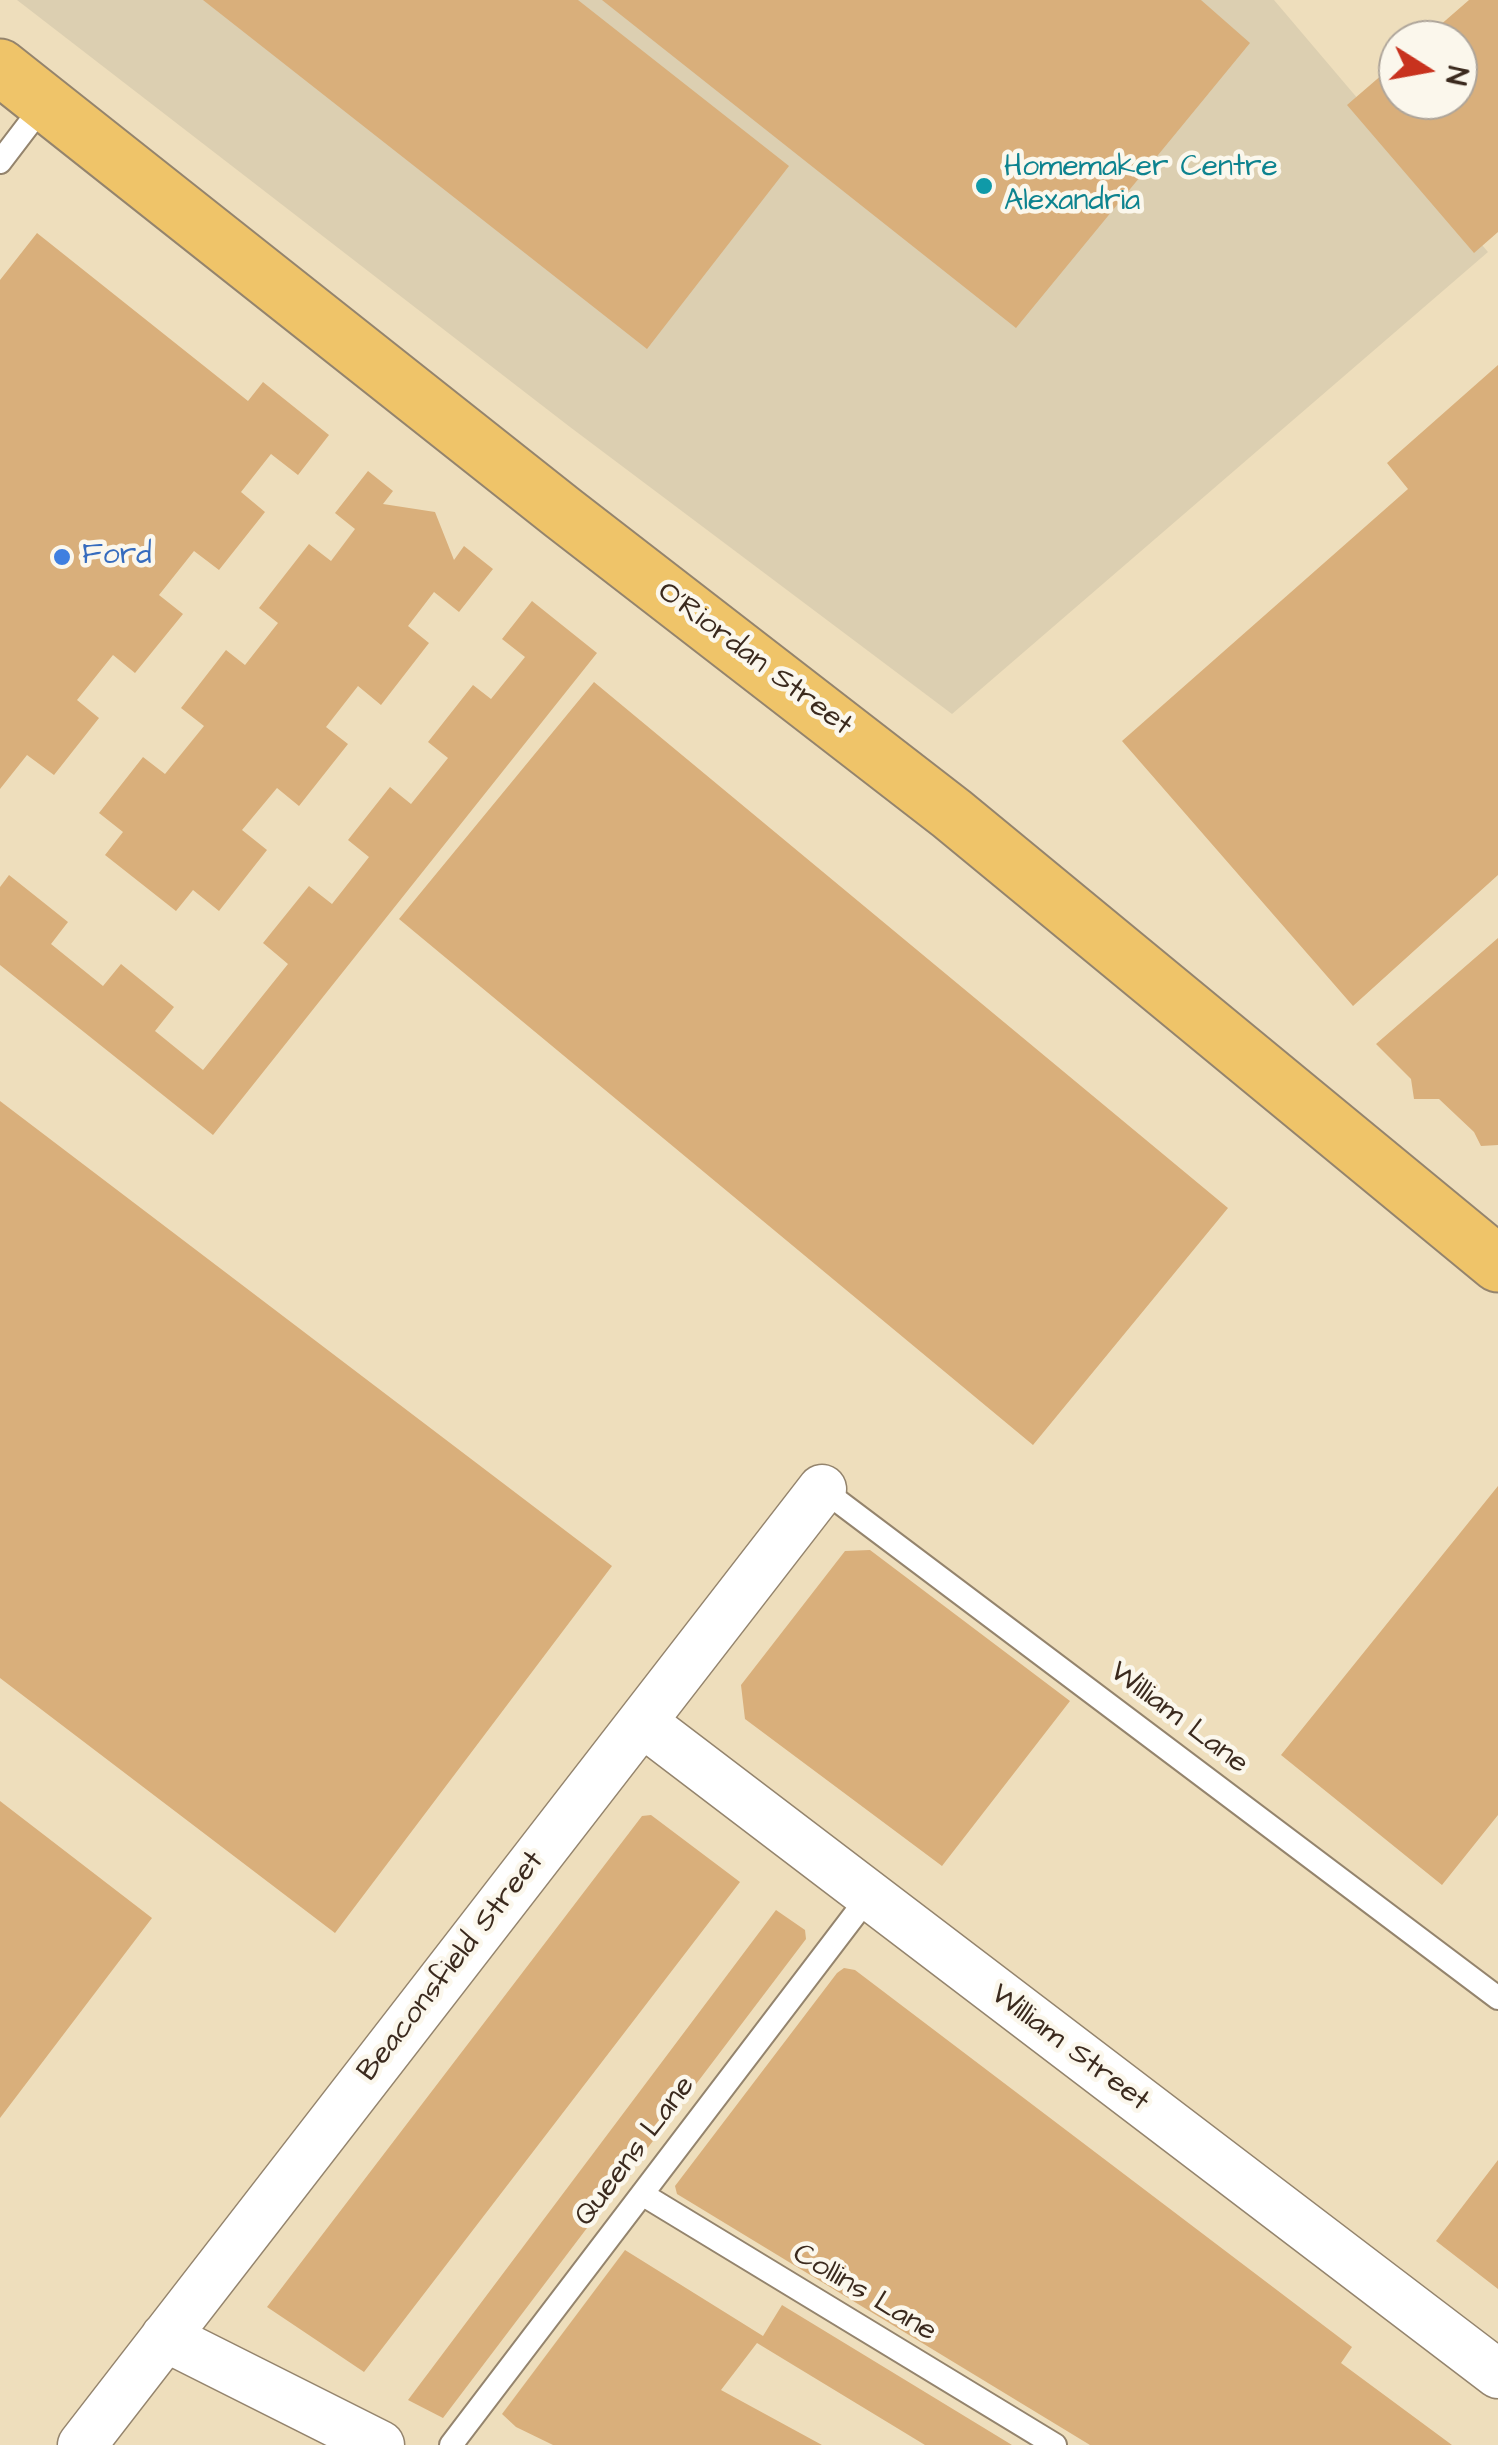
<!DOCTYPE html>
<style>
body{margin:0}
#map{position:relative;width:1498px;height:2445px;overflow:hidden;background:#eedebc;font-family:"Architects Daughter",sans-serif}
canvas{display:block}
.north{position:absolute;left:1378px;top:20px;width:100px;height:100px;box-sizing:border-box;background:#fbf7ec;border:2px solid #aea59a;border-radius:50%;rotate:101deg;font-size:28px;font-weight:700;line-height:40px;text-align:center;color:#3b2a1e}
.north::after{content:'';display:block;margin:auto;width:35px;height:45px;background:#c8321e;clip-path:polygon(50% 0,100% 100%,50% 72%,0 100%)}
</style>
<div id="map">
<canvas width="1498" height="2445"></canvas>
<div class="north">N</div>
</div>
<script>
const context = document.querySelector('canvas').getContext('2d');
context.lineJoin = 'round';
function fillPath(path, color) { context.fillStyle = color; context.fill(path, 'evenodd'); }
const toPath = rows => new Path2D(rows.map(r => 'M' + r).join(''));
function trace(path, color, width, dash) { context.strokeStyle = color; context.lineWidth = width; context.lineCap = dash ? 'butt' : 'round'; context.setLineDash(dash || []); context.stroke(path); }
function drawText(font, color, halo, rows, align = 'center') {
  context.font = font + ' "Architects Daughter",sans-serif'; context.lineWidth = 9; context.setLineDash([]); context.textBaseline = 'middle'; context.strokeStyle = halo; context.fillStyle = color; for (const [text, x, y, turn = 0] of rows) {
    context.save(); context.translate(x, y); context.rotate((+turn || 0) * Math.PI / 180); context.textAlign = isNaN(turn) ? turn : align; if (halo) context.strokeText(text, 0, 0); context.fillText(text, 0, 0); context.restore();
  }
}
fillPath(toPath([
 [17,0,1274,0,1488,252,952,714,570,427]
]), '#dccfb1');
fillPath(toPath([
 [203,0,578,0,789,166,647,349],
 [602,0,1201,0,1250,43,1016,328],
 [1469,0,1498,0,1498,232,1474,253,1347,105,1398,61,1398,100,1458,100,1458,40,1423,40],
 [37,233,248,401,263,382,329,435,298,475,271,454,241,492,265,512,219,570,194,551,159,595,183,614,135,673,113,655,77,700,99,718,54,775,27,755,0,789,0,280],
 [1498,365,1498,875,1353,1006,1122,741,1408,489,1387,463],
 [368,471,393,491,383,504,435,512,454,560,464,546,493,569,459,612,434,592,408,626,429,643,381,705,358,686,326,727,348,744,299,806,277,788,242,830,267,850,219,911,193,890,176,911,105,855,123,832,99,813,143,757,165,774,204,726,181,708,226,650,245,665,278,623,259,608,309,544,331,561,355,529,335,513],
 [532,601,597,653,213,1135,0,965,0,887,9,875,68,922,51,944,103,986,121,964,174,1007,155,1031,203,1070,288,964,263,943,309,886,332,904,369,857,348,840,390,787,411,804,448,758,428,742,473,685,491,699,525,657,502,639],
 [594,682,1228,1208,1033,1445,399,919],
 [1498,938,1498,1145,1481,1146,1474,1132,1439,1099,1414,1099,1411,1079,1376,1044],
 [0,1101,612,1566,335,1933,0,1678],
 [1498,1486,1498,1815,1442,1885,1281,1755],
 [870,1550,1070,1701,942,1866,745,1719,741,1685,845,1551],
 [0,1801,152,1918,0,2118],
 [651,1815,740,1882,364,2372,267,2307,642,1816],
 [776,1910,805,1930,806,1939,443,2418,408,2400],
 [844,1968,855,1970,1352,2347,1341,2363,1452,2445,1090,2445,677,2194,675,2186,837,1973],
 [1498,2160,1498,2289,1436,2241],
 [625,2250,763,2336,782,2305,1012,2445,925,2445,757,2343,721,2390,822,2445,553,2445,516,2427,502,2414]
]), '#d9af7b');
const service = toPath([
 [0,162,45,103],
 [822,1489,1498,1998],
 [642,2194,1055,2445],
 [451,2445,869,1896]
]);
const minor = toPath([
 [642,1722,1498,2374],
 [165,2337,380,2445],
 [82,2445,822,1489]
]);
const primary = toPath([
 [0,67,563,513,952,814,1498,1264]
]);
trace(service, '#94846d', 26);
trace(minor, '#94846d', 51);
trace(primary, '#94846d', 59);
trace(service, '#fff', 22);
trace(minor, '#fff', 48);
trace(primary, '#efc469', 55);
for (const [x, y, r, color] of [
 [984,186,10,"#0f9aa8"],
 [62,557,10,"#3f7fe0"]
]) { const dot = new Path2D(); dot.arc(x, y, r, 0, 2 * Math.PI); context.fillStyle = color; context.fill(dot); trace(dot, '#fbf7ec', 4); }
drawText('30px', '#0d838f', '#fbf7ec', [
 ["Homemaker Centre",1004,169],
 ["Alexandria",1004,203]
], 'left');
drawText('30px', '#366cbe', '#fbf7ec', [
 ["Ford",82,557]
], 'left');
drawText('30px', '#3b2a1e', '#fbf7ec', [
 ["O'Riordan Street",754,660,37],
 ["William Lane",1178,1719,37],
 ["Beaconsfield Street",452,1967,-52],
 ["William Street",1069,2049,37],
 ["Queens Lane",636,2152,-53],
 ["Collins Lane",864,2294,31]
]);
</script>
